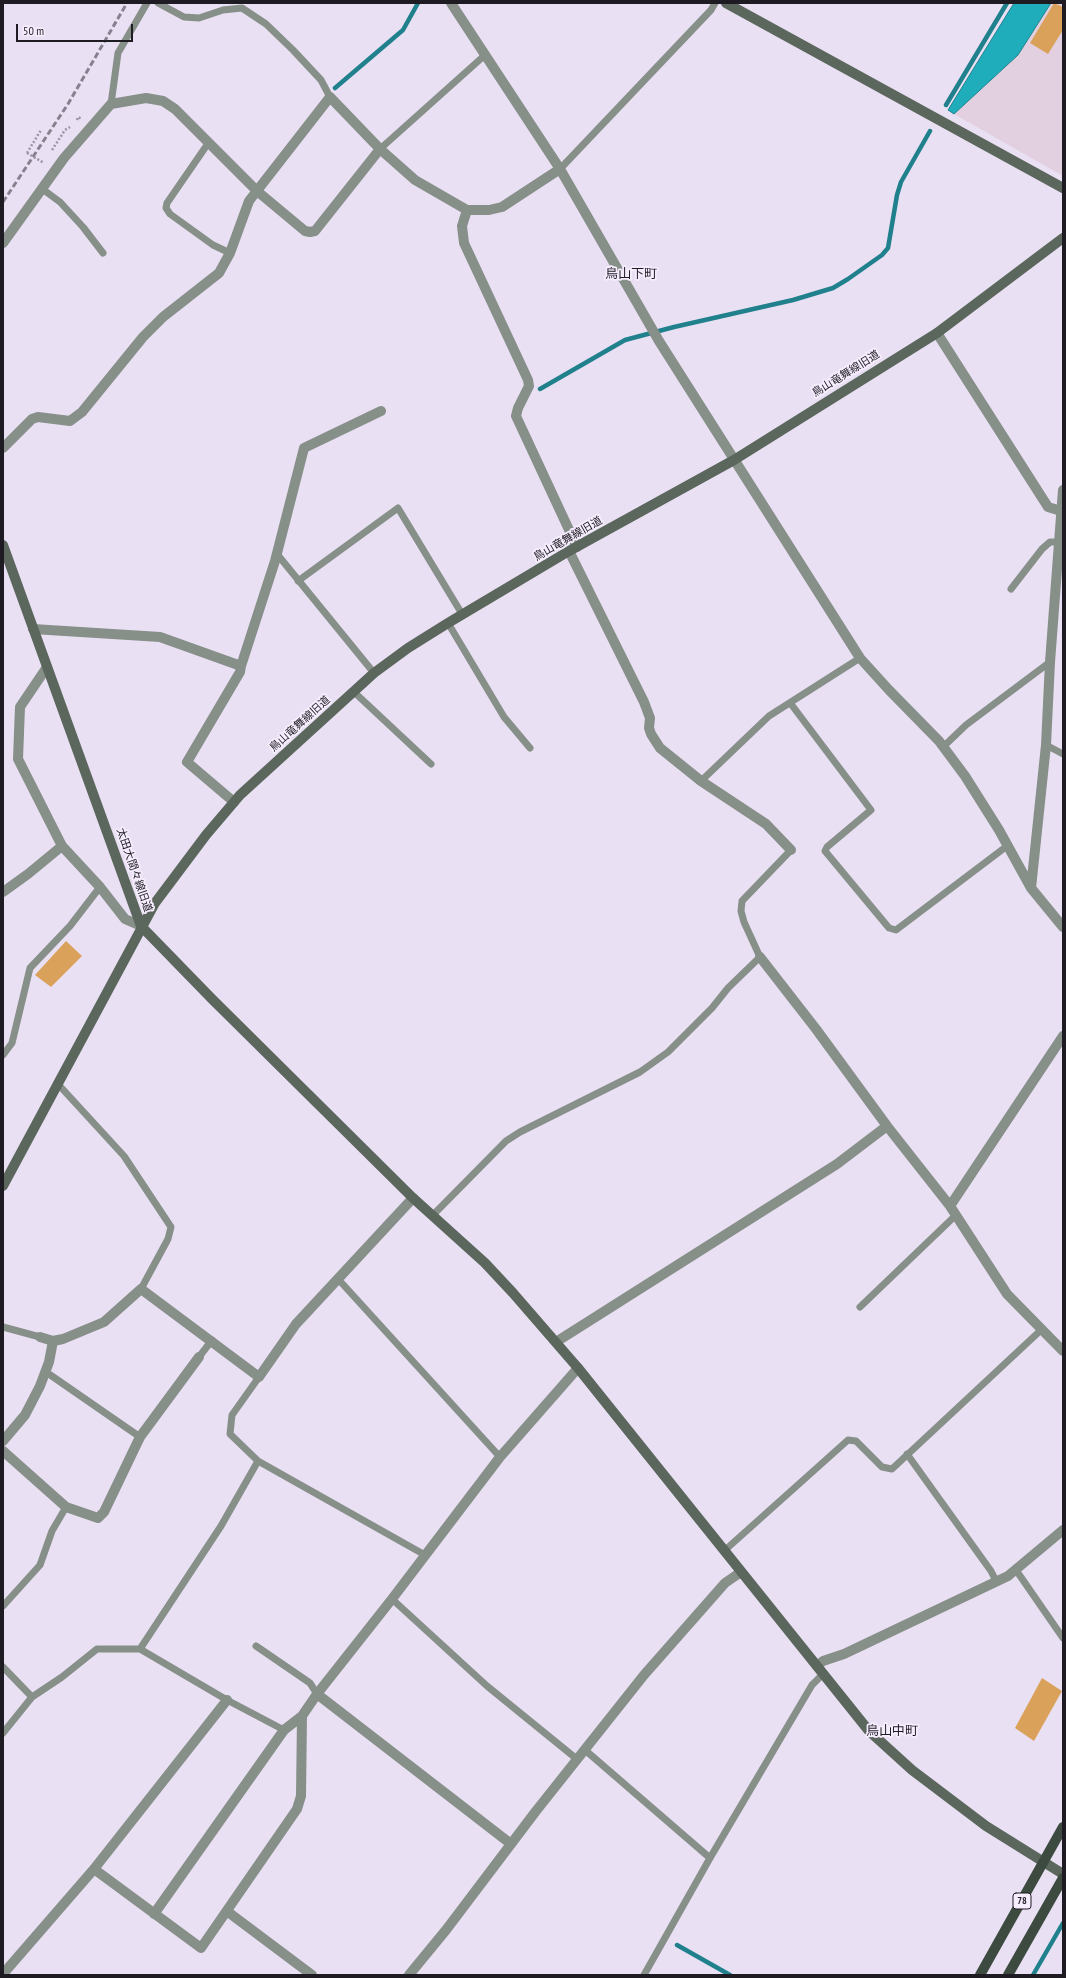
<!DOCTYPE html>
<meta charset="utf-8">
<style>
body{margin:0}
#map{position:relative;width:1066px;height:1978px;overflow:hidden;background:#eae0f4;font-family:"PT Sans Narrow",sans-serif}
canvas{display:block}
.frame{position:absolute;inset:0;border:4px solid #1f1b22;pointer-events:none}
.scale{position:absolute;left:16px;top:24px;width:117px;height:18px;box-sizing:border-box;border:2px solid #1f1b22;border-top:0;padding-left:5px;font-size:12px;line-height:14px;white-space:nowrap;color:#1f1b22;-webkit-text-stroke:3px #f6eefe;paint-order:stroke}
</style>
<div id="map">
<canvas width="1066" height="1978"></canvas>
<div class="frame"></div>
<div class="scale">50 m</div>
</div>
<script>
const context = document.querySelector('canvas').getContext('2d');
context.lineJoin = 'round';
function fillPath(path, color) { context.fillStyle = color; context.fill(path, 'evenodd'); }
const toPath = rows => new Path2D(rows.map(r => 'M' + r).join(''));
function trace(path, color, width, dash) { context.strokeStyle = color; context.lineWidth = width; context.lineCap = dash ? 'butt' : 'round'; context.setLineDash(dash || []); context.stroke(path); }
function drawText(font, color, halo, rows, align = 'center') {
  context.font = font + ' "PT Sans Narrow","Noto Sans JP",sans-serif'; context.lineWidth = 3.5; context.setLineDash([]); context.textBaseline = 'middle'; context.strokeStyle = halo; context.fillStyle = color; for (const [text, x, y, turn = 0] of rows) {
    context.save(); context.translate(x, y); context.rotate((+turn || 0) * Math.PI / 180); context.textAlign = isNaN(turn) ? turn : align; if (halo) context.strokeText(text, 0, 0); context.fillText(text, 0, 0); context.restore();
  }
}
fillPath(toPath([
 [1051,3,1063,3,1063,176,954,114,1018,55]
]), '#e2d0e1');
const water = toPath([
 [1014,3,1051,3,1018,55,954,114,948,110,1014,3]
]);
fillPath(water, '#20adbb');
trace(water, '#20818d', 1);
trace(toPath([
 [335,88,403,30,418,3],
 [946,105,1007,3],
 [540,389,625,340,674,327,793,300,833,288,848,279,882,255,888,248,897,195,901,182,930,131],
 [677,1945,730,1975],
 [1033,1975,1063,1923]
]), '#20818d', 4.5);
fillPath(toPath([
 [1054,3,1063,7,1063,30,1048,54,1030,43],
 [66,941,82,956,51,987,35,975],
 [1042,1678,1062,1691,1034,1741,1015,1728]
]), '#daa15a');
trace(toPath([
 [77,120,78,117,82,119],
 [52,150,65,130,70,127],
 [27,153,41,130]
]), '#9c94a3', 2.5, [2, 2]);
trace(toPath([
 [158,3,184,17,199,18,223,10,242,8,266,24,293,50,321,80,330,97],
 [111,104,118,53,147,3],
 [209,142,167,203,166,208,170,214,213,245,230,253],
 [380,149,485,55],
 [560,169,711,10,715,3],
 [41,188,60,202,83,227,103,253],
 [277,554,374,673],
 [298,581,398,508,462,614],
 [1011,589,1042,549,1050,542,1059,542],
 [448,623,504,717,530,748],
 [354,692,431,764],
 [791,704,871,810,827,847,825,851,889,928,896,930,1007,846],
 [1046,745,1063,754],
 [943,747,966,725,1050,662],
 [701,781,769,716,860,658],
 [3,1055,12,1043,30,968,70,926,100,887],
 [57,1083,124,1156,171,1227,168,1239,141,1289],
 [432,1216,506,1141,520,1132,640,1072,668,1052,712,1008,728,988,760,957,744,922,741,911,742,901,791,850],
 [339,1280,500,1457],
 [860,1307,956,1215],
 [3,1327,40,1337],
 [199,1357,212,1340],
 [46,1372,140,1437],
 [259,1377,232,1415,230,1434,258,1461,425,1555],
 [907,1454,991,1571,996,1581],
 [724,1551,848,1440,856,1441,882,1467,892,1469,1041,1330],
 [1016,1570,1063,1638],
 [392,1599,487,1686,578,1760],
 [3,1606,40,1565,52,1531,66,1507],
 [256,1646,310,1683,317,1694],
 [140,1649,227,1700,284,1730],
 [3,1667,32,1697],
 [3,1733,32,1697,62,1677,97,1649,140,1649,221,1526,258,1461],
 [585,1750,710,1858],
 [644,1975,710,1858,812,1685,823,1674]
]), '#878f89', 7);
trace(toPath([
 [451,3,560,169,659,341,860,658,889,690,939,741,965,776,999,830,1031,888,1063,927],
 [467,210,462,226,464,243,528,380,529,386,518,408,516,416,577,547],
 [3,243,64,158,111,104,146,98,163,101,175,109,257,191,305,231,310,232,315,231,380,149],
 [937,333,1048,507,1061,511],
 [3,448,32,419,38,417,70,421,82,412,143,337,163,317,219,273,230,253,249,201,330,97,380,149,415,180,467,210,489,210,502,207,560,169],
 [569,551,644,702,650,718,649,728,651,734,660,748,701,781,766,824,791,850],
 [33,629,160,637,241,666,275,561,304,448,381,411],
 [47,667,20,707,18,759,62,846,100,887,125,919,141,926],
 [234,802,187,762,240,672,241,666],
 [1031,888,1046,745,1050,662,1063,490],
 [3,892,28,874,62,846],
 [760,957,816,1029,887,1126,950,1206,1007,1294,1063,1351],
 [950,1206,1063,1036],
 [40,1337,53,1341,63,1339,104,1322,141,1289,259,1377,296,1324,413,1198],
 [556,1342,837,1164,887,1126],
 [3,1441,25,1415,40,1386,49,1362,53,1341],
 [3,1451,66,1507,98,1518,104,1512,140,1437,199,1357],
 [817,1666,823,1661,844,1654,1008,1576,1063,1530],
 [317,1694,511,1844],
 [94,1869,201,1948,297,1809,301,1796,302,1716],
 [228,1912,312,1975],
 [154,1914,284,1730,302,1716,317,1694,392,1599,500,1457,578,1368],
 [3,1974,94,1869,227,1700],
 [409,1975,446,1930,536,1811,644,1675,725,1583,741,1572]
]), '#878f89', 10);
trace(toPath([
 [726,3,1063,188],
 [3,545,141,926,212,999,413,1198,485,1263,513,1293,578,1368,869,1731,912,1770,986,1826,1063,1874],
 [3,1186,155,903,206,835,240,795,374,673,408,648,448,623,569,551,734,460,937,333,1063,238]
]), '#5b665d', 10);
trace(toPath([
 [980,1975,1063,1827],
 [1008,1975,1063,1878]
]), '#3c4a40', 10);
trace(toPath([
 [3,202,68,104,127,3]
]), '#87808e', 3, [6, 3]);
trace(toPath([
 [27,153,44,163]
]), '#9c94a3', 2.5, [2, 2]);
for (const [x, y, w] of [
 [1022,1901,18]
]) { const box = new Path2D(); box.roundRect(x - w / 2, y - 8, w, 16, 3); context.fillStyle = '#f6eefe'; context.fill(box); trace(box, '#1f1b22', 1); }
drawText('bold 10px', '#1f1b22', null, [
 ["78",1022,1901]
]);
drawText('11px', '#1f1b22', '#f6eefe', [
 ["鳥山竜舞線旧道",846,374,-32],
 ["鳥山竜舞線旧道",568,539,-30],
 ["鳥山竜舞線旧道",300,724,-42],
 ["太田大間々線旧道",134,870,71]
]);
drawText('13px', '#1f1b22', '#f6eefe', [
 ["鳥山下町",631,274],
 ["鳥山中町",892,1731]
]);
</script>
